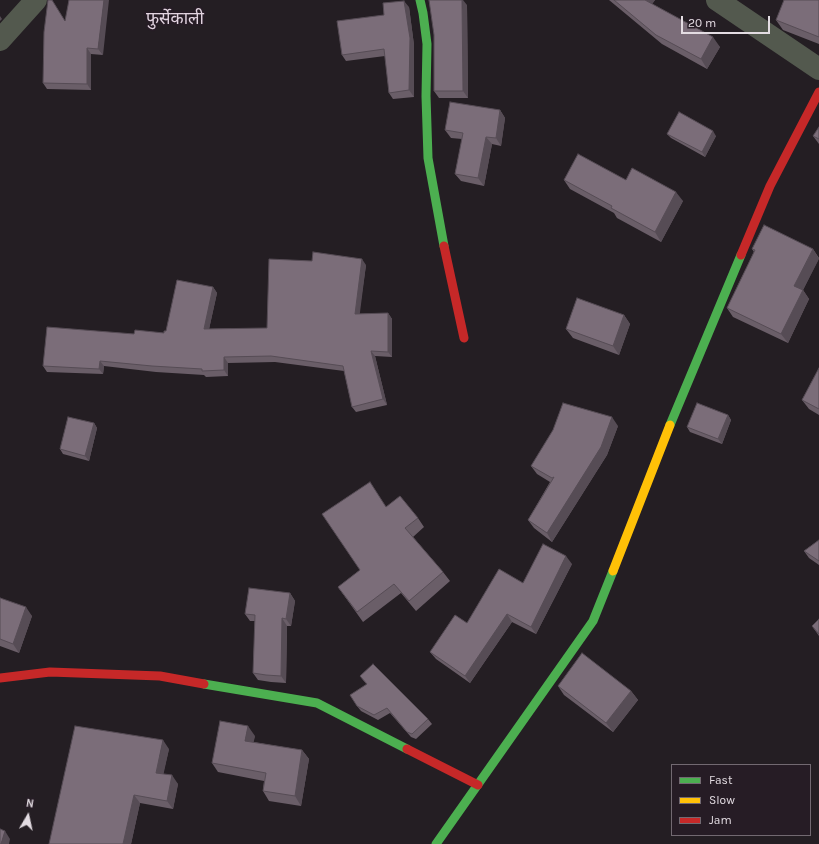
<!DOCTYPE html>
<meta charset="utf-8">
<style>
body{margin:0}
#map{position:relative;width:819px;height:844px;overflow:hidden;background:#241e23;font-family:Karla,sans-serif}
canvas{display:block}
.legend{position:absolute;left:671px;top:764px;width:140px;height:72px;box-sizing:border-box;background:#261c25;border:1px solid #726971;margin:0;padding:5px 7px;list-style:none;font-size:12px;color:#e3dce2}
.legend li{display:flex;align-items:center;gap:8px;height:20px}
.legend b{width:20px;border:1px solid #726971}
.north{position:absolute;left:8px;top:796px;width:40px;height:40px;-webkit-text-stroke:3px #261c25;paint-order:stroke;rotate:9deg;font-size:11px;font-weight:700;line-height:16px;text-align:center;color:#e3dce2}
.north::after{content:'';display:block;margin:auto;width:14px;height:18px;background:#e3dce2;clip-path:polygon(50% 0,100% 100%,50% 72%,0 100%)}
.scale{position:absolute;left:681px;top:16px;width:89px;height:18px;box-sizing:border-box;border:2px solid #e3dce2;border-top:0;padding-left:5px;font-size:12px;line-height:14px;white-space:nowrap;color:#e3dce2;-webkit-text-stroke:3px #261c25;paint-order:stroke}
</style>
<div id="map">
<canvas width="819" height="844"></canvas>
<ul class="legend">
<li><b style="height:5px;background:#4caf50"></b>Fast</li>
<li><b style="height:5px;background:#ffc107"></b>Slow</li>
<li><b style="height:5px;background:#c62828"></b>Jam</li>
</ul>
<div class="north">N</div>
<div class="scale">20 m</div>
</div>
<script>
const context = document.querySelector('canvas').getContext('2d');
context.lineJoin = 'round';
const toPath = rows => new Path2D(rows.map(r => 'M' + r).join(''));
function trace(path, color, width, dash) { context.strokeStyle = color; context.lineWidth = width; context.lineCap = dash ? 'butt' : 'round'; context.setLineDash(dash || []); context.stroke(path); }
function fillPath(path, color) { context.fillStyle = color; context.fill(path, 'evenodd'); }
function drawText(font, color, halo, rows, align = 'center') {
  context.font = font + ' Karla,"Noto Sans Devanagari",sans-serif'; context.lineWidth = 4; context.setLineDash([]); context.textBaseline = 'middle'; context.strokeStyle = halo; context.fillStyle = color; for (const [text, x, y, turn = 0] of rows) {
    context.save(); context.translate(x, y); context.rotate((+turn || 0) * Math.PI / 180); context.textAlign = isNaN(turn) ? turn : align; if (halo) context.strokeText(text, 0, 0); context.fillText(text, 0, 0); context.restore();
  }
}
trace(toPath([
 [717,0,819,69],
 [0,40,36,0]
]), '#53594e', 22);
trace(toPath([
 [420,0,423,13,427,44,426,96,428,158,444,246],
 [670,425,741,255],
 [204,684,317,703,407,749],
 [436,844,593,621,613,571]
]), '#4caf50', 9);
trace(toPath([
 [613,571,670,425]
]), '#ffc107', 9);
trace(toPath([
 [444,246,464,338],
 [741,255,770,186,819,92],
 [0,678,50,672,160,676,204,684],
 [407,749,478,785]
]), '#c62828', 9);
fillPath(toPath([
 [69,0,103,55,91,54,91,90,47,89,43,83,66,21],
 [609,0,655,0,652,4,720,47,707,69,662,44],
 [819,0,819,44,783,30,776,20],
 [467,5,468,98,439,98,434,91,434,35],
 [409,7,414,45,414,97,393,99,389,93,385,56,346,61,342,55,384,15],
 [500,110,505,118,501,146,492,144,484,186,461,181,455,174,462,139,451,138,445,130],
 [819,127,819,144,813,136],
 [667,134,716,136,705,157,671,138],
 [564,180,626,180,683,201,661,242,617,218,614,213,570,189],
 [752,249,813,249,819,258,803,290,809,299,788,343,733,317,727,308,754,252],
 [366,265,359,314,388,313,392,319,392,357,375,356,387,405,356,412,352,407,344,371,275,362,228,363,228,376,206,377,204,375,156,372,104,366,103,374,47,372,43,366,134,334,164,333,213,287,217,293,209,329,267,328],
 [624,315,630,324,619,355,573,338,566,329],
 [819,368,819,415,809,409,802,400],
 [728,415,731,420,722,444,690,432,687,427],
 [94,423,97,428,89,461,63,454,60,449],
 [618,426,607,455,552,542,534,528,528,520,550,482,537,474,531,466],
 [386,506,418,518,424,527,413,537,443,572,450,581,416,611,401,593,363,622,338,587,360,570],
 [819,540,819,565,809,558,804,551],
 [572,564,536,634,512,622,470,683,436,659,430,652,467,623,523,583],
 [290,593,295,601,291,626,287,626,286,683,271,682,258,680,253,673,255,621,250,621,245,614],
 [0,598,32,616,19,653,0,646],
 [819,619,819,636,812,626],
 [360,676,428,719,432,724,416,739,411,737,390,713,378,720,361,711,357,706,367,685],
 [558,686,631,691,638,700,613,732,564,695],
 [255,736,253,742,302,750,309,759,301,806,269,801,263,791,264,781,218,772,212,763],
 [169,749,163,774,178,784,173,809,140,803,131,844,49,844]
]), '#6a5e68');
fillPath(toPath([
 [104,0,109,0,103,55,98,49],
 [462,0,463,0,467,5,468,98,463,91],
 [643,0,655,0,649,8],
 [404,1,409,7,414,45,414,97,409,90],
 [0,16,2,19,0,21],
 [713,37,720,47,707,69,701,59],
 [87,48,91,54,91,90,87,84],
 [500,110,505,118,501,146,496,138],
 [713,131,716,136,705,157,702,152],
 [486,137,492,144,484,186,478,178],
 [676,192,683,201,661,242,655,232],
 [813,249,819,259,803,290,809,299,788,343,781,334,794,286],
 [362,259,366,265,359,320,355,314],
 [213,287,217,293,208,334,204,329],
 [388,313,392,319,392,357,388,352],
 [624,315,630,324,619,355,613,346],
 [371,351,375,356,387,405,383,399],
 [224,357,228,363,228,376,224,370],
 [100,361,104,366,103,374,99,369],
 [728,415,731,420,722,444,718,439],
 [612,417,618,426,607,455,552,542,547,533],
 [94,423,97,428,89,461,85,456],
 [566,556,572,564,536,634,531,627],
 [290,593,295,601,291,626,286,619],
 [26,607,32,616,19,653,13,644],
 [507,614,512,622,470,683,465,676],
 [282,618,287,626,286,683,281,676],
 [631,691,638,700,613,732,606,723],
 [248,726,255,736,252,750,245,741],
 [163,740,169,749,162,781,156,773],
 [302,750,309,759,301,806,295,796],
 [172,775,178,784,173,809,167,801],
 [134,795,140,803,131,844,123,844],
 [5,831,10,839,9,844,1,844]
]), '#564c55');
const building = toPath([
 [48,0,52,0,65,21,69,0,104,0,98,49,87,48,87,84,43,83,44,32,48,0],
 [429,0,462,0,463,91,434,91,434,35,429,0],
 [614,0,645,0,713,37,701,59,656,35,614,0],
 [784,0,819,0,819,37,776,20,784,0],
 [404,1,410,38,409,90,389,93,384,49,342,55,337,21,384,15,383,3,404,1],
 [450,102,500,110,496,138,486,137,478,178,455,174,463,133,445,130,450,102],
 [679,112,713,131,702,152,667,134,679,112],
 [819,127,819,139,813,136,819,127],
 [578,154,626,180,632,168,676,192,655,232,611,208,612,206,564,180,578,154],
 [764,225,813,249,794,286,803,290,781,334,727,308,755,250,752,249,764,225],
 [313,252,362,259,355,314,388,313,388,352,371,351,383,399,352,407,343,366,271,356,224,357,224,370,202,371,202,369,152,366,100,361,99,369,43,366,47,327,134,334,135,330,164,333,164,331,166,331,177,280,213,287,204,329,267,328,269,259,312,261,313,252],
 [577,298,624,315,613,346,566,329,577,298],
 [819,368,819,409,802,400,819,368],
 [563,403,612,417,601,447,547,533,528,520,554,477,552,478,531,466,553,430,563,403],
 [697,403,728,415,718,439,687,427,697,403],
 [68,417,94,423,85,456,60,449,68,417],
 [370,482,386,507,400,496,418,518,405,528,443,572,409,601,394,584,357,612,338,587,360,570,322,514,370,482],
 [819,540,819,561,804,551,819,540],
 [543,544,566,556,531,627,507,614,465,676,430,652,455,615,467,623,499,569,523,583,543,544],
 [249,588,290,593,286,619,282,618,281,676,266,675,253,673,255,615,245,614,249,588],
 [0,598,26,607,13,644,0,639,0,598],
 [819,619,819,634,812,626,819,619],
 [582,653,631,691,606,723,558,686,582,653],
 [373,664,428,719,412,734,407,732,387,708,374,715,357,706,350,695,367,684,360,676,373,664],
 [220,721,248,726,245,741,302,750,295,796,263,791,266,773,212,763,220,721],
 [75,726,163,740,156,773,172,775,167,801,134,795,123,844,49,844,75,726],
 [0,829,5,831,1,844,0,844,0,829]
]);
fillPath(building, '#7b6d79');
trace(building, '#564c55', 1);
drawText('17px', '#e2d4e0', '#261c25', [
 ["फुर्सेकाली",175,19]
]);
</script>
